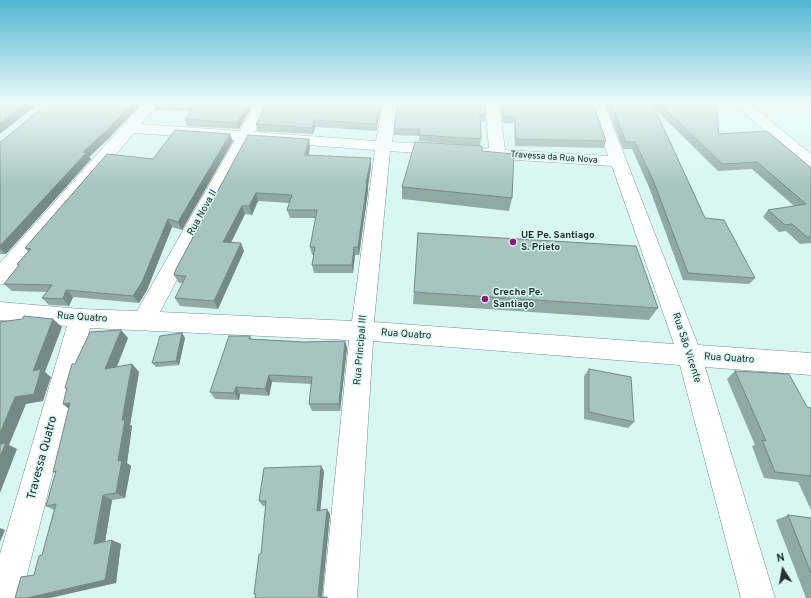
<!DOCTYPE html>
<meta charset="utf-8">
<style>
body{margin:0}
#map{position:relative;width:811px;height:598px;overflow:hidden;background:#d8f7f3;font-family:Overpass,sans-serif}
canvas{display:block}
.north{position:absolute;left:763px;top:550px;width:40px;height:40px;-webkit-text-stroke:3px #d8f7f3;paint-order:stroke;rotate:349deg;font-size:11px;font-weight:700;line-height:16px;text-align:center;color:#25312f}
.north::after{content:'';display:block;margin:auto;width:14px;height:18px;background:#25312f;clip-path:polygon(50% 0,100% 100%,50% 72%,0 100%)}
</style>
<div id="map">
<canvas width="811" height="598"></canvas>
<div class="north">N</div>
</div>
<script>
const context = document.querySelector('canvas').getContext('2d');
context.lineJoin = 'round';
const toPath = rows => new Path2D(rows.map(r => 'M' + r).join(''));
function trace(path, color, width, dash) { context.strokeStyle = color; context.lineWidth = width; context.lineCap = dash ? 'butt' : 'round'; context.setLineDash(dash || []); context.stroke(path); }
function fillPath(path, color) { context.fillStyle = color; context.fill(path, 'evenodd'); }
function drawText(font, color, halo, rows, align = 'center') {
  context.font = font + ' Overpass,sans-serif'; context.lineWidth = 3; context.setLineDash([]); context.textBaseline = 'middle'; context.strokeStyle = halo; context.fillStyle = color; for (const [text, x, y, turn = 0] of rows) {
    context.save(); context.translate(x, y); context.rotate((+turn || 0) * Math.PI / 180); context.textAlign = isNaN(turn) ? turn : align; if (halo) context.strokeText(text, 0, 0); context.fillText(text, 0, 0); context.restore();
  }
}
const minor = toPath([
 [143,103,158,103,141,124,240,131,256,103,270,103,255,132,376,141,383,103,397,103,392,142,443,145,449,147,451,150,449,153,443,155,390,151,374,322,674,344,612,166,485,158,479,156,477,153,479,150,489,148,485,103,499,103,505,150,608,156,590,103,604,103,698,345,811,353,811,375,705,367,775,598,741,598,680,365,373,341,357,598,323,598,349,340,90,328,21,598,0,598,0,554,67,326,0,320,0,302,81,309,137,311,235,140,134,133,7,283,0,285,0,263,143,103],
 [250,141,375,150,352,321,160,312,250,141]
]);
const tertiary = toPath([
 [733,103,749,103,811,154,811,167,805,166,733,103]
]);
trace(minor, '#74908c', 1);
trace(tertiary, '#74908c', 1);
fillPath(minor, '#fff');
fillPath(tertiary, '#fff');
fillPath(toPath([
 [48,103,142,103,110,137,89,157,91,159,6,254,0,254,0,142,2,141],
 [152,103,254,103,239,129,187,126,185,119,190,111,155,110],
 [267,103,382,103,376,131,315,127,313,134,257,131,256,124],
 [398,103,486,115,485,122,480,121,481,139,480,146,419,141,419,136,394,135,394,129],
 [500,103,593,103,606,141,604,148,515,146,514,123,503,123],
 [605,103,716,103,719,134,811,168,811,243,800,244,786,231,779,232,763,217,768,210,794,206,752,169,718,171,655,109,705,218,755,278,749,284,683,280,649,187,632,149,623,149],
 [248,135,310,147,308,155,371,167,368,186,368,191,359,255,355,255,353,273,314,273,312,265,314,255,312,255,310,247,316,218,290,218,287,210,290,203,258,201,252,215,245,214,231,243,244,251,218,309,180,306,175,298,183,283,179,283,174,275],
 [233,141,182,230,172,227,147,290,139,303,73,297,69,306,49,305,42,298,47,292,12,291,4,284,19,266,17,264,28,252,25,248,153,159],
 [482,151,512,198,509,211,402,199,402,187],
 [414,292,658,308,649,320,413,304],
 [182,333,185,338,179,365,156,367,152,363],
 [250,336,252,339,304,342,345,341,347,348,340,411,312,411,309,404,312,384,272,382,269,396,240,394,239,400,215,399,210,392],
 [128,338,116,367,132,364,139,372,130,425,132,426,127,463,131,466,125,498,112,500,105,542,121,544,116,583,34,575,42,555,54,510,46,506,56,473,53,472,69,409,63,404,75,364],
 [589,369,634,422,628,428,584,419,584,376],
 [735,371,807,407,811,408,811,510,798,482,764,478,752,446,755,445,727,379],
 [324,471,320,510,330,514,322,597,327,597,327,598,255,598,256,595,254,594,261,554,266,506,263,506,259,501],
 [788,515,811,518,811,598,806,598,776,520]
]), '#90a9a5');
fillPath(toPath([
 [26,103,39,103,0,134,0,123],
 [132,103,142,103,110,137,89,157,91,159,6,254,0,249,0,246,83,152],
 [249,103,254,103,239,129,237,123],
 [380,103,382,103,376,131,376,124],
 [314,120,315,127,313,134,312,128],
 [230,134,233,141,182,230,178,222],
 [309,139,310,147,307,163,305,155],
 [371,158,371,167,368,186,368,191,359,255,358,247,366,183],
 [256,193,258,201,252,215,249,206],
 [242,206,245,214,227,250,223,242],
 [168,219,172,227,147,290,139,303,133,296],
 [241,243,244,251,218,309,214,301],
 [354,247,355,255,353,273,352,265],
 [66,290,73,297,69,306,63,299],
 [53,319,62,327,45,372,51,377,43,401,26,404,9,445,17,449,0,493,0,433,15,397,33,371],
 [121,330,128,338,113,377,105,369],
 [182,333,185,338,179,365,176,361],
 [345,341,347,348,340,411,339,404],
 [132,364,139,372,130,425,132,426,127,463,131,466,125,498,116,493,122,420],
 [269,375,272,382,269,396,265,389],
 [236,387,240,394,239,400,234,393],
 [70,403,72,411,63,404],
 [321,466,324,471,320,515,317,511],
 [103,495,112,500,104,548,94,544],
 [327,509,330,514,322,598,321,598,318,596],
 [0,528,5,530,0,542],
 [112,540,121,544,116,583,50,598,27,598]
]), '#758986');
const building = toPath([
 [0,103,26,103,0,123,0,103],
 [48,103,132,103,107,130,83,152,86,153,0,246,0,142,2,141,48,103],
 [152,103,249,103,237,123,185,119,195,105,152,103],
 [267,103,380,103,376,124,314,120,312,128,256,124,267,103],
 [398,103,485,103,486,115,480,115,481,139,419,135,420,129,394,129,398,103],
 [503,103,593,103,606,141,516,139,515,117,504,116,503,103],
 [610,103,652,103,705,218,724,220,755,278,688,273,653,180,635,142,626,142,610,103],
 [658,103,716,103,719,134,767,131,811,168,811,237,807,237,792,224,785,225,768,210,806,204,757,162,722,164,658,103],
 [175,130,230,134,178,222,168,219,142,282,133,296,66,290,63,299,42,298,52,285,4,284,19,265,17,264,31,249,25,248,107,154,153,159,175,130],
 [248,135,309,139,305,155,371,158,366,183,367,183,358,247,354,247,352,265,312,265,315,247,310,247,317,210,287,210,292,195,256,193,249,206,242,206,223,242,241,243,214,301,175,298,186,276,174,275,176,269,248,135],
 [415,142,482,146,482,151,514,154,512,198,402,187,415,142],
 [418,233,636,246,658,308,414,292,418,233],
 [24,316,53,319,33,371,41,369,34,394,15,397,0,433,0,322,22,319,24,316],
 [121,330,105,369,132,364,122,420,125,420,118,461,122,460,116,493,103,495,94,544,112,540,105,580,27,598,15,598,21,577,34,575,39,556,42,555,56,504,46,506,56,471,53,472,70,403,63,404,67,388,65,388,72,364,75,364,90,332,121,330],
 [182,333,176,361,152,363,160,336,182,333],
 [229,336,250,336,249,339,304,342,345,341,339,404,309,404,312,377,269,375,265,389,236,387,234,393,210,392,229,336],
 [589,369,631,377,634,422,589,412,589,369],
 [735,371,789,374,807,407,811,408,811,477,811,476,775,472,762,440,766,441,735,371],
 [6,443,0,457,0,444,6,443],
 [321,466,317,511,327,509,318,596,320,597,327,597,327,598,255,598,256,594,254,594,259,554,261,554,266,501,259,501,264,468,321,466],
 [788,515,811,518,811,573,788,515]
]);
fillPath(building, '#a7c4c0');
trace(building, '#758986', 1);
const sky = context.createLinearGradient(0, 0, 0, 187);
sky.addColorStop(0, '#53b6d1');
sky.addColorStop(0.55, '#edfbfa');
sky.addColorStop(1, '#edfbfa00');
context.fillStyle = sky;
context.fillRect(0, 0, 811, 187);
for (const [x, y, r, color] of [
 [513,242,4,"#8d197a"],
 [485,299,4,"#8d197a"]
]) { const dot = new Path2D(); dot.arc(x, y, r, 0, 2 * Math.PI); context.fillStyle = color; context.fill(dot); trace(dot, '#d8f7f3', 1.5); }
drawText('9px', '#25312f', '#d8f7f3', [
 ["Travessa da Rua Nova",554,158,4]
]);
drawText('10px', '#25312f', '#d8f7f3', [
 ["Rua Nova II",203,213,-61],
 ["Rua Quatro",82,318,4],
 ["Rua Quatro",406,335,4],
 ["Rua São Vicente",686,348,72],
 ["Rua Principal III",361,350,-85],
 ["Rua Quatro",729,359,4]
]);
drawText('bold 10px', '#25312f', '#d8f7f3', [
 ["UE Pe. Santiago",521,236],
 ["S. Prieto",521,248],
 ["Creche Pe.",493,293],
 ["Santiago",493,305]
], 'left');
drawText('12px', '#25312f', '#d8f7f3', [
 ["Travessa Quatro",43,458,-75]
]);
</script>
